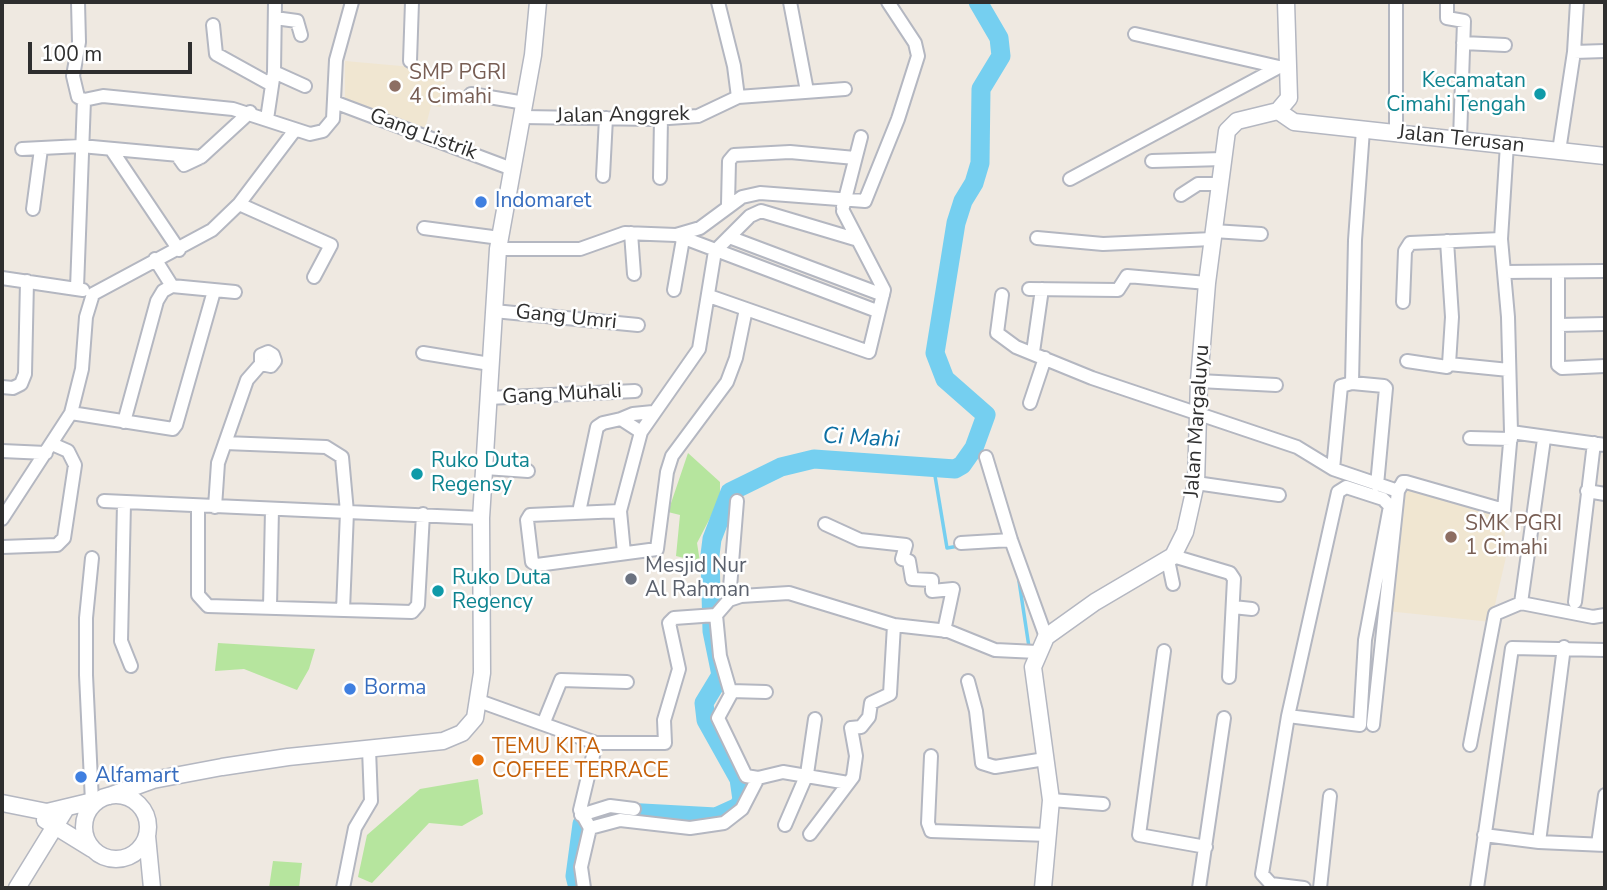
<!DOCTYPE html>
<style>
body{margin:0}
#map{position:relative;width:1607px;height:890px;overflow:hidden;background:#efe9e1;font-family:"Nunito Sans",sans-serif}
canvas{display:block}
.frame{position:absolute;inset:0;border:4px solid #2e2e2e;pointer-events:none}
.scale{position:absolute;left:28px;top:42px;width:164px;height:32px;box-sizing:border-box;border:4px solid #2e2e2e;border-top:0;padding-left:9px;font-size:21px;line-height:24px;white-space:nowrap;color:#2e2e2e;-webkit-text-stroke:5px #fff;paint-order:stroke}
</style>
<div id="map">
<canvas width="1607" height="890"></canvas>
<div class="frame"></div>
<div class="scale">100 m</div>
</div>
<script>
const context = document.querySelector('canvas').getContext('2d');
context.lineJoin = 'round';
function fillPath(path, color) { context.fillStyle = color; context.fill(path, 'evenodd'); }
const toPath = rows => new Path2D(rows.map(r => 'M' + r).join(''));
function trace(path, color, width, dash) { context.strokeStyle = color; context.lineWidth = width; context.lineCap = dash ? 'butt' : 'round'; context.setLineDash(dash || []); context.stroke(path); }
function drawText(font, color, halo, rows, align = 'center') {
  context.font = font + ' "Nunito Sans",sans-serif'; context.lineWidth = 5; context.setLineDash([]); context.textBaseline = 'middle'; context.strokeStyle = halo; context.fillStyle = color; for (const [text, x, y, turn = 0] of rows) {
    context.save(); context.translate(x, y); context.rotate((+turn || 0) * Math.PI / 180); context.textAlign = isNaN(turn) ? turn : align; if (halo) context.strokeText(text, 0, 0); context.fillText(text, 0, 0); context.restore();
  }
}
fillPath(toPath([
 [345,61,446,70,441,107,431,106,424,133,345,103],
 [1403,483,1507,518,1502,556,1506,557,1491,622,1387,611]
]), '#f0e6d1');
fillPath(toPath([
 [688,453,720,482,720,499,697,543,700,562,676,556,680,515,668,512],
 [218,643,315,649,309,669,297,690,244,669,215,671],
 [478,779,483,814,462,826,429,823,372,883,358,877,367,835,420,789],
 [273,861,302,863,299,888,269,888]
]), '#b6e59e');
trace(toPath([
 [934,470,947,548,959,546],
 [1019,581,1029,647]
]), '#75cff0', 3.5);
trace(toPath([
 [578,888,575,876,582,824,606,811,716,817,738,807,742,800,739,779,706,720,704,703,721,675,712,631,710,555,712,539,730,492,781,467,814,459,955,469,962,465,974,448,986,415,945,379,935,353,956,223,963,201,974,183,980,163,981,89,1001,56,999,38,978,2]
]), '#75cff0', 19);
const minor = toPath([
 [78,2,79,42,73,76,78,97,84,100],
 [718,2,734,66,738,97],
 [790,2,807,91],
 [1447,2,1447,18,1464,21,1460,139],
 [275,18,297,21,301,35],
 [213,25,216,54,272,85],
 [1135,34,1279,67],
 [1463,43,1505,45],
 [1574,52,1605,51],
 [410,61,412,2],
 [274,72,305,86],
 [471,94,525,103],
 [84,100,103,96,233,109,310,134,323,131,333,119,336,60,352,2],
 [334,102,512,169],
 [522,117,654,119,698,116,738,97,845,89],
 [267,119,274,72,275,2],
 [1396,133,1396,2],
 [22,149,81,146,201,157,250,112],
 [111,149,179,250],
 [1559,151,1574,52,1577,2],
 [177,155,184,165,201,157],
 [1152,161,1223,159],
 [603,176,606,118],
 [660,178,661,118],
 [1070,179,1279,67,1289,67],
 [1181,195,1198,184,1219,184],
 [239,204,331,245,314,277],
 [728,204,729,161,734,155,790,152,855,158],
 [843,207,861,137],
 [33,209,41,149],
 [424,228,500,238],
 [1213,231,1261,234],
 [631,233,634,274],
 [676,235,877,311],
 [729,237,883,295],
 [1037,238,1103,244,1212,239],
 [1447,241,1452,317,1449,364],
 [498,249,580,249,625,233,676,235,700,228,742,197,760,193,865,201,898,119,918,56,915,43,888,2],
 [155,259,172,286],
 [1504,272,1605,271],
 [1558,272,1558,365,1562,368,1605,366],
 [2,278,83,290],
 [172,286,235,292],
 [77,288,84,100],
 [1029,289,1118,290,1127,276,1207,283],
 [674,290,683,239],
 [1002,295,997,333,1016,347,1092,378,1297,447,1333,469,1398,491,1373,725],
 [709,296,869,352,884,290,843,211],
 [1403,302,1405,251,1410,243,1501,239],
 [494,311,638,325],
 [1558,325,1605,324],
 [1033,352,1042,289],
 [423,353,490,364],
 [1407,361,1447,367,1449,364,1509,370],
 [1199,381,1276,385],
 [1352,383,1355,240,1363,130],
 [2,387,13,388,21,384,25,374,27,281],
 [488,398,635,391],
 [1030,403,1045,358],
 [71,413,173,429,176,425,214,291],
 [621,419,633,414,653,412],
 [124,422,157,301,163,291,172,286],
 [1511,432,1605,445],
 [1470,438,1511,439],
 [225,443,326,447,342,457,347,512,343,610],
 [2,451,46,453],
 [986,457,1011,540,1046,637],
 [485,468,528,471],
 [1333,469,1341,386,1352,383,1384,386,1386,388,1377,485],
 [1196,483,1279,495],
 [1398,491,1403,482,1406,482,1504,510,1511,432,1508,317,1501,239,1507,144],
 [1587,491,1605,494],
 [104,501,481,518],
 [124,503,121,641,131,666],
 [198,507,198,595,208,606,412,612,418,605,423,514],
 [215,507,218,463,247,380,261,364,261,355,268,352,273,355,275,361,271,366,261,364],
 [620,511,530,515,527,520,532,562,537,565,657,549,667,472,672,456,727,382,736,358,746,309],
 [579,512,597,427,603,423,621,419,641,432],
 [2,519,71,413,82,369,86,317,93,294,212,230,239,204,295,130],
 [825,524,860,540,906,545,902,559,909,561,912,579,932,580,932,591,953,589,944,631],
 [961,543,1011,540],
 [2,547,57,545,64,538,75,465,68,451,52,444],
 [624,553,620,511,641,432,699,349,715,251,750,216,761,211,855,239],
 [1173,556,1230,573,1234,579,1229,677],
 [92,558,86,618,86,675,92,802],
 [1168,560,1173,584],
 [729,600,737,501],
 [1575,602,1594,443],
 [1521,603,1544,439],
 [270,607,272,509],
 [1233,607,1252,609],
 [716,615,729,600,741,596,789,593,894,625,948,631,995,650,1037,652],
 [716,615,720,656,731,694,718,718,746,776,758,778,783,772,848,783],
 [1164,651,1139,835,1206,847],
 [968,681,976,711,982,763,995,767,1045,759],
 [731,691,766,692],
 [479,701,596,743,665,743,664,720,679,669,669,623,674,618,716,615],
 [1288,716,1360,725,1365,640,1390,506,1383,499,1346,487,1338,492,1288,716,1262,874,1271,884,1304,888],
 [544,722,561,680,627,682],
 [1470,745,1495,614,1521,603,1593,617,1605,615],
 [931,756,928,823,931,831,1049,835],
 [1051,800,1103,804],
 [581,815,610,806,634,809],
 [785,825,807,774,815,719],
 [590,828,620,820,690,828,724,823,742,809,758,778],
 [810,834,853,777,856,756,851,728,861,727,869,717,871,703,890,694,894,625],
 [1484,835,1539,842,1605,845],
 [1539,842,1564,647],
 [1598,844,1605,795],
 [343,888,355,828,371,801,369,749],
 [584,888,581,867,590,828,580,810,596,743],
 [1199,888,1224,718],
 [1320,888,1330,796],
 [1477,888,1512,648,1605,650]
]);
const secondary = toPath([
 [1278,111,1294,122,1605,156],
 '84 827a32 32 0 1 1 64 0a32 32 0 1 1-64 0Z',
 [109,796,153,780,222,767,288,757,443,741,462,733,475,718,482,673,481,518,498,249,533,55,538,2],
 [2,803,47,812,97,800],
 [45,820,92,849],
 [147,836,152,888],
 [17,888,65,810],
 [1043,888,1051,800,1033,667,1046,637,1095,602,1173,556,1185,532,1196,483,1199,381,1207,283,1227,131,1237,121,1278,111,1289,98,1286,2]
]);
trace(minor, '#b4b7c1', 16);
trace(secondary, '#b4b7c1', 19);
trace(minor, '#fff', 12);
trace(secondary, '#fff', 16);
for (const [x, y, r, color] of [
 [395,86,7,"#8d6e63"],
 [1540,94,7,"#0f9aa8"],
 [481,202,7,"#3f7fe0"],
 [417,474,7,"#0f9aa8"],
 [1451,537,7,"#8d6e63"],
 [631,579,7,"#6b7280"],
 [438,591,7,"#0f9aa8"],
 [350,689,7,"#3f7fe0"],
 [478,760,7,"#e8710a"],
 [81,777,7,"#3f7fe0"]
]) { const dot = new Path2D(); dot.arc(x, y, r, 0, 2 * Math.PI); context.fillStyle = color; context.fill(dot); trace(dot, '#fff', 2.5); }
drawText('21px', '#785e54', '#fff', [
 ["SMP PGRI",409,74],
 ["4 Cimahi",409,98],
 ["SMK PGRI",1465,525],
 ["1 Cimahi",1465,549]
], 'left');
drawText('21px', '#0d838f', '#fff', [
 ["Kecamatan",1526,82,"right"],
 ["Cimahi Tengah",1526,106,"right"],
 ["Ruko Duta",431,462],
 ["Regensy",431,486],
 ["Ruko Duta",452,579],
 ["Regency",452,603]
], 'left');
drawText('21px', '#2e2e2e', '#fff', [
 ["Jalan Anggrek",623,116,-1],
 ["Gang Listrik",423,135,20],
 ["Jalan Terusan",1461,140,6],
 ["Gang Umri",566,318,6],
 ["Gang Muhali",562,395,-3],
 ["Jalan Margaluyu",1198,421,-86]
]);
drawText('21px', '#366cbe', '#fff', [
 ["Indomaret",495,202],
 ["Borma",364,689],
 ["Alfamart",95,777]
], 'left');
drawText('21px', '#5b616d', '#fff', [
 ["Mesjid Nur",645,567],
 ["Al Rahman",645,591]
], 'left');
drawText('21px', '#c56008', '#fff', [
 ["TEMU KITA",492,748],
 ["COFFEE TERRACE",492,772]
], 'left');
drawText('italic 23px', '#0d6fa3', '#fff', [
 ["Ci Mahi",861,439,3]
]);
</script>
